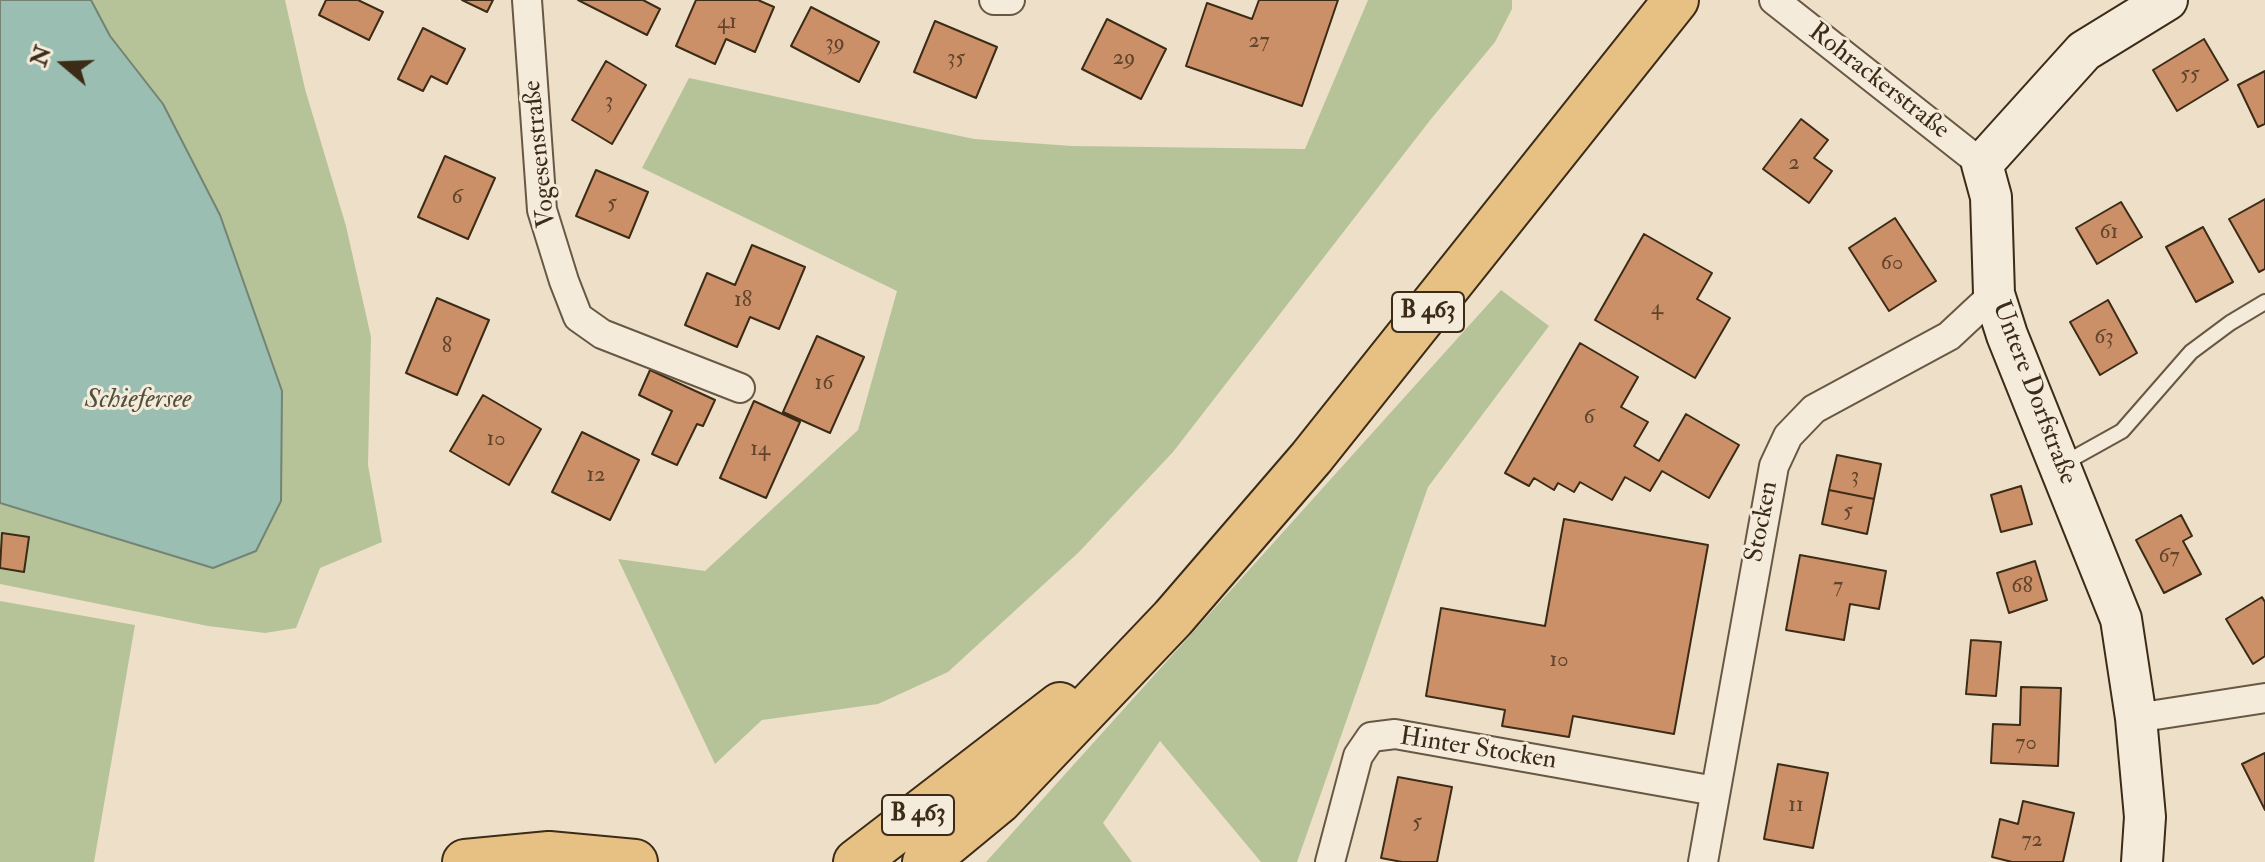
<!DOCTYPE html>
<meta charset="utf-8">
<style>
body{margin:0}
#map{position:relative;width:2265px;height:862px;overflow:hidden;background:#eee0c8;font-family:"IM FELL Double Pica",serif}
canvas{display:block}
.north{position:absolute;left:24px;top:24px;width:80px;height:80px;-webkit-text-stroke:6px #f4ebdb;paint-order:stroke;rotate:289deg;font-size:22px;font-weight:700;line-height:32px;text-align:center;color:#3c2b17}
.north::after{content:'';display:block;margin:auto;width:28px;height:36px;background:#3c2b17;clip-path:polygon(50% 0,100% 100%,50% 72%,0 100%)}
</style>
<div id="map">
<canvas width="2265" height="862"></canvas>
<div class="north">N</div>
</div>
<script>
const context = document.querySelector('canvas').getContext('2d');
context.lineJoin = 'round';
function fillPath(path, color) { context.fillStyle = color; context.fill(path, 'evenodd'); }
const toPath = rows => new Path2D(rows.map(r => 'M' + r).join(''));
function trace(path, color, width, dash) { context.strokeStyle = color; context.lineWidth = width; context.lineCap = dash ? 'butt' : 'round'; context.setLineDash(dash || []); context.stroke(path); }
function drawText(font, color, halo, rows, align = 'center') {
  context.font = font + ' "IM FELL Double Pica",serif'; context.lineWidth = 6; context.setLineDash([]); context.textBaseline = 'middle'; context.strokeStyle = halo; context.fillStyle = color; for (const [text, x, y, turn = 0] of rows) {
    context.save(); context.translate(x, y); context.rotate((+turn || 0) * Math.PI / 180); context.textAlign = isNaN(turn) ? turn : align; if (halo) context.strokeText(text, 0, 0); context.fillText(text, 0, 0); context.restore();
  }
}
fillPath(toPath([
 [0,0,285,0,305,89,346,226,371,337,368,465,382,542,320,568,296,628,265,633,208,626,0,584],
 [1368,0,1512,0,1512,9,1495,42,1431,119,1173,452,1079,552,948,672,878,704,762,720,715,764,618,559,705,571,858,430,897,291,642,168,689,78,974,139,1072,146,1305,149],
 [1501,290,1549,326,1428,487,1297,862,1261,862,1160,741,1103,823,1132,862,986,862],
 [0,601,135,625,94,862,0,862]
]), '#b6c398');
const water = toPath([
 [0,0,91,0,110,36,163,104,220,215,282,391,281,501,256,551,213,568,0,503,0,0]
]);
fillPath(water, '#9abeb1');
trace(water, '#748373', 2);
const building = toPath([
 [326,0,358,0,383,12,369,40,319,15,326,0],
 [462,0,493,0,487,12,462,0],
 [578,0,643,0,660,9,647,35,578,0],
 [696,0,758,0,774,7,755,52,726,39,715,64,676,46,696,0],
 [1259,0,1338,0,1302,106,1186,66,1207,3,1252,19,1259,0],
 [811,7,879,42,859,82,791,46,811,7],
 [1107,19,1166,49,1141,99,1082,69,1107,19],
 [935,21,997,47,976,98,914,72,935,21],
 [423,28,465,49,447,84,431,76,423,91,398,79,423,28],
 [2204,39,2228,80,2177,111,2153,70,2204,39],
 [606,61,646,85,612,144,572,120,606,61],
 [2265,71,2265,124,2258,127,2238,85,2265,71],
 [1801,119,1828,140,1814,158,1832,171,1809,203,1763,169,1801,119],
 [445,156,495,178,468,239,418,217,445,156],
 [596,170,648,192,629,238,576,216,596,170],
 [2265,199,2265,269,2259,272,2229,219,2265,199],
 [2121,202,2142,237,2097,264,2076,228,2121,202],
 [1895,218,1936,281,1889,311,1849,248,1895,218],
 [2203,227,2233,282,2196,302,2166,247,2203,227],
 [1644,234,1712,273,1697,299,1730,318,1695,378,1595,320,1644,234],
 [752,245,805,267,779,329,750,317,737,347,685,325,707,273,735,285,752,245],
 [437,298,489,320,457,395,406,373,437,298],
 [2108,300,2137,353,2100,375,2070,322,2108,300],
 [817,336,864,357,830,433,783,412,817,336],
 [1580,343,1638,377,1621,407,1648,422,1634,446,1659,461,1686,414,1739,445,1709,498,1662,471,1650,491,1625,477,1612,500,1580,482,1574,492,1558,483,1554,490,1534,478,1529,486,1505,473,1580,343],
 [650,370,715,400,703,426,697,424,677,465,652,454,672,411,639,395,650,370],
 [483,395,541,429,509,485,450,451,483,395],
 [754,401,800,422,766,498,720,478,754,401],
 [582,432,639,460,610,520,552,492,582,432],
 [1837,455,1881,464,1874,499,1829,490,1837,455],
 [2021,486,2032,524,2001,532,1991,495,2021,486],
 [1829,490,1874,499,1867,534,1822,524,1829,490],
 [2181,515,2192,536,2183,541,2201,574,2164,593,2136,540,2181,515],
 [1564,519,1708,545,1674,734,1573,716,1569,737,1502,726,1505,710,1426,696,1441,608,1545,626,1564,519],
 [2,533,29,537,24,572,0,568,2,533],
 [1800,555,1886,571,1879,609,1850,604,1844,640,1786,630,1800,555],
 [2035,561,2047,600,2009,613,1997,573,2035,561],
 [2262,597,2265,602,2265,656,2253,664,2226,619,2262,597],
 [1971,640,2001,642,1996,696,1966,694,1971,640],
 [2021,687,2061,688,2058,766,1991,763,1993,724,2020,725,2021,687],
 [2265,753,2265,810,2242,764,2265,753],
 [1778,764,1828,773,1813,848,1764,839,1778,764],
 [1398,777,1452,787,1437,862,1402,862,1381,858,1398,777],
 [2023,801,2074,813,2063,862,2012,862,1992,857,2000,819,2018,824,2023,801]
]);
fillPath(building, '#cb9068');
trace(building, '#3c2b17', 2);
const lane = toPath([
 [2061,465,2122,431,2191,352,2230,323,2265,302]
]);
const street = toPath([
 [527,0,542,210,564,281,578,317,602,334,740,388],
 [994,0,1010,0],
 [1774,0,1982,164],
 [2136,718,2265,698],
 [1330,862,1358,756,1371,737,1395,734,1715,791],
 [1703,862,1774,466,1788,436,1814,409,1949,336,1994,294]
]);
const secondary = toPath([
 [2142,862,2145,817,2136,718,2121,619,2007,335,1994,294,1991,197,1982,164,2084,51,2167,0]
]);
const highway = toPath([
 [465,862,549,854,635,862],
 [856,862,1060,705],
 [925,862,999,801,1173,618,1311,458,1676,0]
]);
trace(lane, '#685843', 18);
trace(street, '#685843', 32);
trace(secondary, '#3c2b17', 44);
trace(highway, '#3c2b17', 48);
trace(lane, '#f4ebdb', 14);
trace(street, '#f4ebdb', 28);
trace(secondary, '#f4ebdb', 40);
trace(highway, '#e7c084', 44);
drawText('22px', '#60442b', null, [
 ["41",727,23],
 ["27",1259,42],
 ["39",835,44],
 ["35",956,59],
 ["29",1124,59],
 ["55",2190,75],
 ["3",609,102],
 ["2",1794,164],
 ["6",457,198],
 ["5",612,204],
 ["61",2109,233],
 ["60",1892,264],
 ["18",743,301],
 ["4",1657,309],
 ["63",2104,338],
 ["8",447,347],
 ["16",824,384],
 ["6",1589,418],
 ["10",496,440],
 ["14",760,450],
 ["12",596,476],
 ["3",1855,477],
 ["5",1848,512],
 ["67",2169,557],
 ["7",1838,587],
 ["68",2022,587],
 ["10",1559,661],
 ["70",2026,744],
 ["11",1796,806],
 ["5",1417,823],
 ["72",2032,841]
]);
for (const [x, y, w] of [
 [1428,312,72],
 [918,815,72]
]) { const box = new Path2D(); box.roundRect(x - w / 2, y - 20, w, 40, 6); context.fillStyle = '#f4ebdb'; context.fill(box); trace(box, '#3c2b17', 2); }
drawText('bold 24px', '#3c2b17', null, [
 ["B 463",1428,312],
 ["B 463",918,815]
]);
drawText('26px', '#3c2b17', '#f4ebdb', [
 ["Rohrackerstraße",1878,82,38],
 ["Vogesenstraße",541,154,-96],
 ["Untere Dorfstraße",2033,393,69],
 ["Stocken",1763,522,-79],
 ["Hinter Stocken",1478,750,9]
]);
drawText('italic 28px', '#54503e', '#f4ebdb', [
 ["Schiefersee",138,401]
]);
</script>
